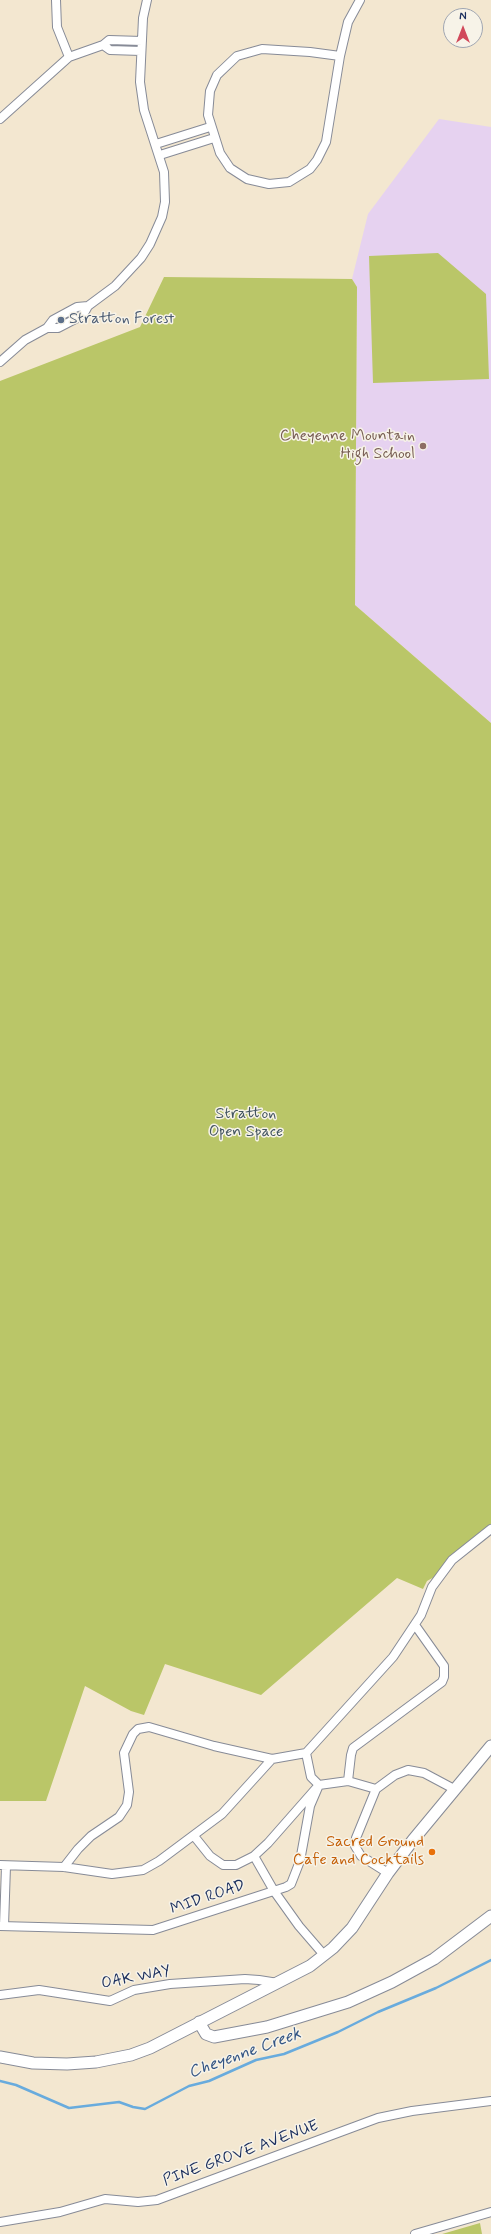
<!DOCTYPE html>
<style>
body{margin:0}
#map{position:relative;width:491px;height:2234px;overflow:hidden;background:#f3e7d0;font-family:Mynerve,sans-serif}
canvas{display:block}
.north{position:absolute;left:443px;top:8px;width:40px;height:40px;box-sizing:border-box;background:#f7f3e8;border:1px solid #9fa5b1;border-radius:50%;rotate:0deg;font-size:11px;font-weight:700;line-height:16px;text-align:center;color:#1b2f5e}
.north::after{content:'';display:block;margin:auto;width:14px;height:18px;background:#d1495b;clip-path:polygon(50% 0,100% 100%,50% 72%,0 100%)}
</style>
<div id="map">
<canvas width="491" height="2234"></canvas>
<div class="north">N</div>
</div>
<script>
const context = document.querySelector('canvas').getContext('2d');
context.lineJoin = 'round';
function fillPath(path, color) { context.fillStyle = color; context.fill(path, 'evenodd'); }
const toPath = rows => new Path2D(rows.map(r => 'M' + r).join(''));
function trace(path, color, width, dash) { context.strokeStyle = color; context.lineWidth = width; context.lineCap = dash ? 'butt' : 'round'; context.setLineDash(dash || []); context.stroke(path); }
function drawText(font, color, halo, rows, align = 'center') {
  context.font = font + ' Mynerve,sans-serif'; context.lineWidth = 3; context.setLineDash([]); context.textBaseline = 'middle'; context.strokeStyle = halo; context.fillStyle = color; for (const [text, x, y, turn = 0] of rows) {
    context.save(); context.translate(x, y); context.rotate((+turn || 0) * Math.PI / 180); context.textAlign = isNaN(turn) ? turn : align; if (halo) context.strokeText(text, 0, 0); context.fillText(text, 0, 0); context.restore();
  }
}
fillPath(toPath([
 [439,119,491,127,491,723,355,605,357,287,352,279,368,214]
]), '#e6d2f0');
fillPath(toPath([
 [438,253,486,294,489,379,373,383,369,256],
 [164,277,352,279,357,287,355,605,491,723,491,1525,451,1555,436,1576,427,1581,423,1589,397,1578,261,1695,165,1664,144,1715,131,1711,85,1686,46,1801,0,1801,0,381,140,327],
 [480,2223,482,2234,442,2234]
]), '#bac668');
trace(toPath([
 [0,2081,16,2085,69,2108,119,2102,133,2107,145,2109,189,2086,209,2081,256,2060,284,2054,338,2032,378,2012,436,1988,491,1960]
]), '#68abdd', 2.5);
const minor = toPath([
 [56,0,57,27,69,57],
 [103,45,110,50,141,51],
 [340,56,326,142,317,160,310,169,289,182,269,184,247,179,230,168,220,153,208,115,210,91,217,75,237,56,262,49,310,52,340,56,348,22,360,0],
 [0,119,69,57,103,45,109,40,142,41],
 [156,144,210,127],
 [160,155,214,138],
 [47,328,58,328,83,315,88,306,115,286,141,258,150,244,162,217,165,202,164,172,144,110,140,82,143,18,147,0],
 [0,362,25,340,47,328,53,320,77,307,88,306],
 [348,1781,351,1755,353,1748,442,1682,444,1677,444,1666,415,1625],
 [194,1836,210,1856,223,1865,236,1865,254,1856,274,1891,299,1926,324,1955],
 [254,1856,268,1843,319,1785,311,1777,306,1753],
 [0,1865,64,1867,112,1874,143,1870,159,1861,222,1814,272,1759,306,1753,393,1657,421,1615,432,1587,452,1560,491,1529],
 [64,1867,78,1849,91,1836,119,1817,127,1805,129,1792,124,1753,133,1734,138,1729,149,1727,214,1746,272,1759],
 [388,1873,361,1856,355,1846,356,1838,376,1789,395,1775,408,1770,424,1773,454,1789],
 [0,1926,153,1930,286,1887,291,1884,300,1861,310,1806,319,1785,348,1781,376,1789],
 [4,1926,6,1866],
 [0,1995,39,1990,110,2001,134,1990,170,1984,245,1979,259,1980,278,1983],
 [0,2222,60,2212,105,2199,138,2202,157,2200,378,2118,412,2111,491,2101],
 [415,2234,491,2212]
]);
const tertiary = toPath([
 [199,2022,206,2034,214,2037,267,2027,348,2002,392,1982,434,1959,491,1916],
 [0,2057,33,2063,67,2064,96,2062,131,2055,150,2048,310,1966,333,1948,352,1928,388,1873,413,1840,491,1746]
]);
trace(minor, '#878b97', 10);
trace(tertiary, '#878b97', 13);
trace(minor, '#fff', 8);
trace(tertiary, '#fff', 11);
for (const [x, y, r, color] of [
 [61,320,4,"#5c6f8a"],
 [423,446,4,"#8d6e63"],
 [432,1852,4,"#e8710a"]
]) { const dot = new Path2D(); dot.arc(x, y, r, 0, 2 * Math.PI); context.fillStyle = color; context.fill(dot); trace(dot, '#f7f3e8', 1.5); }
drawText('16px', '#4e5e75', '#f7f3e8', [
 ["Stratton Forest",69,320]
], 'left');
drawText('16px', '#785e54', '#f7f3e8', [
 ["Cheyenne Mountain",415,437],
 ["High School",415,455]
], 'right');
drawText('16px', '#435560', '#f7f3e8', [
 ["Stratton",246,1115],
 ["Open Space",246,1133]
]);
drawText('16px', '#c56008', '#f7f3e8', [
 ["Sacred Ground",424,1843],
 ["Cafe and Cocktails",424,1861]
], 'right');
drawText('16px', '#1b2f5e', '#f7f3e8', [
 ["MID ROAD",208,1898,-19],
 ["OAK WAY",136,1978,-11],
 ["PINE GROVE AVENUE",241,2154,-20]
]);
drawText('italic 17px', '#325484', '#f7f3e8', [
 ["Cheyenne Creek",245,2054,-20]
]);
</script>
